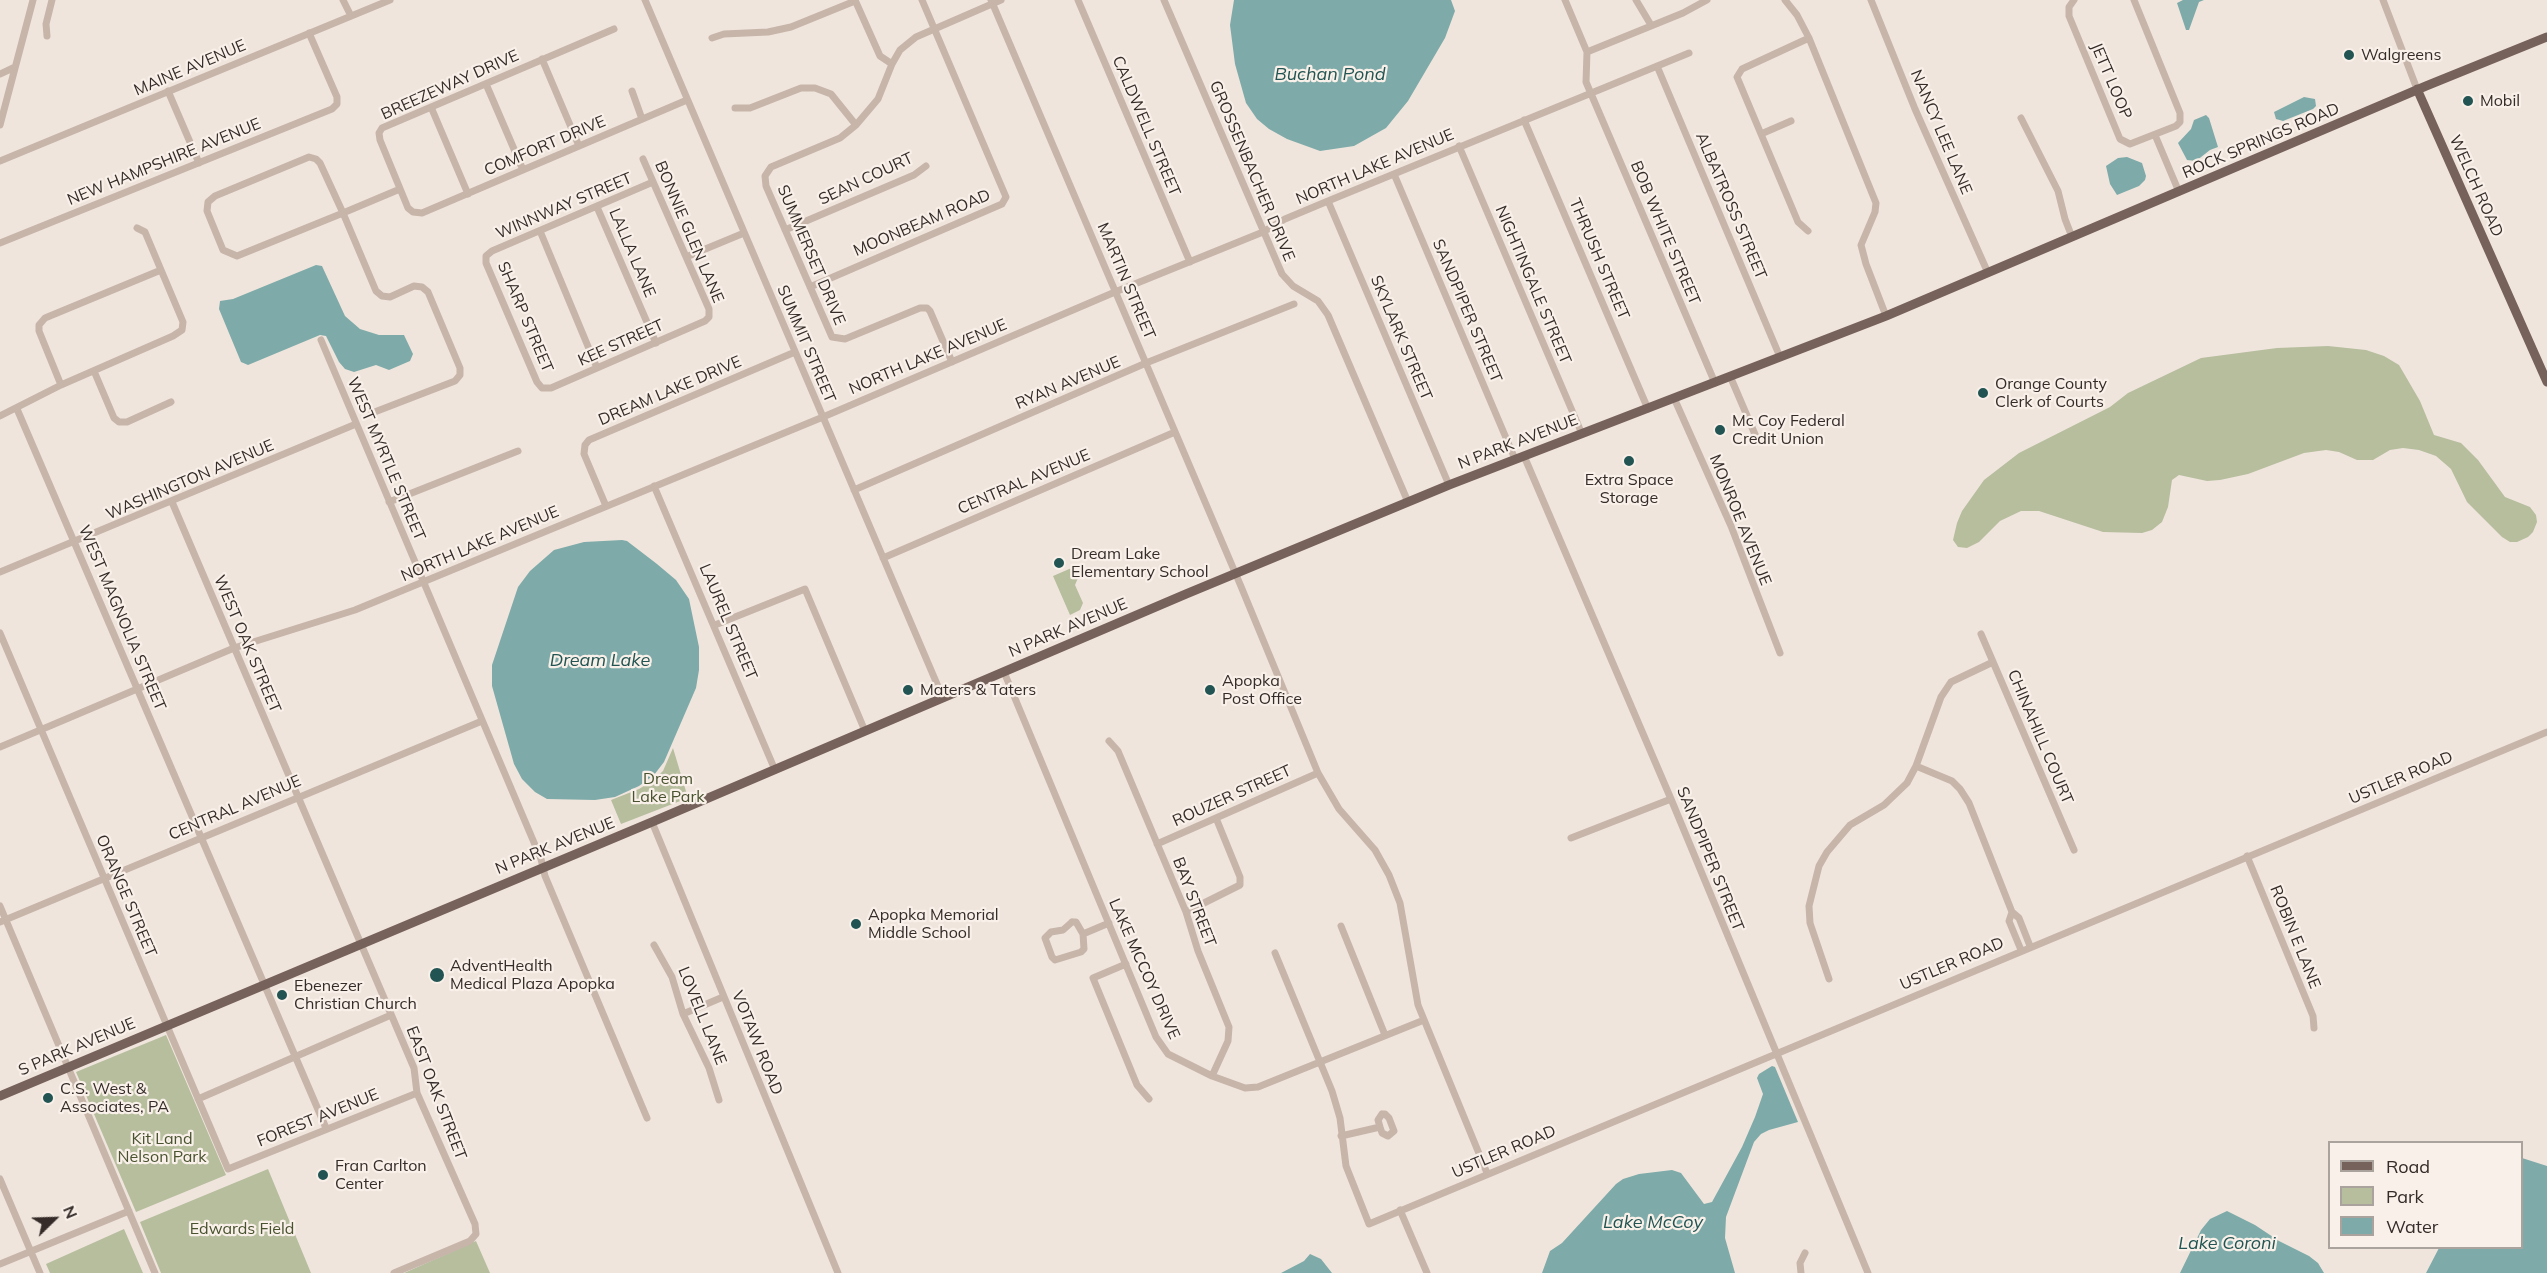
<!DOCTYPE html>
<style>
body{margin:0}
#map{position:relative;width:2547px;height:1273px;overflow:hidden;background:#f0e5dd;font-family:Mulish,sans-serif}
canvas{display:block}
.legend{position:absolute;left:2328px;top:1141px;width:195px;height:108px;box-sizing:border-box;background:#f8f0e9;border:2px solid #aaa29c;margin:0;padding:8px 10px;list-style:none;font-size:18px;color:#352c29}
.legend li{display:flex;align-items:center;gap:12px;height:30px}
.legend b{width:30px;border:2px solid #aaa29c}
.north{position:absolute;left:24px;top:1189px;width:60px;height:60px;-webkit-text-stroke:4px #f8f0e9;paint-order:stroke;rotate:67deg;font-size:16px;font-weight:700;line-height:24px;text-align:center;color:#352c29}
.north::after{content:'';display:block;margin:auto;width:21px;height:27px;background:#352c29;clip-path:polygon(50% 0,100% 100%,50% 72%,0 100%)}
</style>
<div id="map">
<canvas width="2547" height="1273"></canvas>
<ul class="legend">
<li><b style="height:8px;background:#76625b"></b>Road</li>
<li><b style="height:16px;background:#b6be9e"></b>Park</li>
<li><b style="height:16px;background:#7eaba9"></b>Water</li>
</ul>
<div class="north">N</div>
</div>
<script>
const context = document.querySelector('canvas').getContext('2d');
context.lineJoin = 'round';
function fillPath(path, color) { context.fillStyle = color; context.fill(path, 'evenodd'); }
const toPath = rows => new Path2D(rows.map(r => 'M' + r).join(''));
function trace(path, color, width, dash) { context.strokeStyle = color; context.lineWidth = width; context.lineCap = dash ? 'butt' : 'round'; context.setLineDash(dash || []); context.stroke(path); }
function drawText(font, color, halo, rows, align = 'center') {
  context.font = font + ' Mulish,sans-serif'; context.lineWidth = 4.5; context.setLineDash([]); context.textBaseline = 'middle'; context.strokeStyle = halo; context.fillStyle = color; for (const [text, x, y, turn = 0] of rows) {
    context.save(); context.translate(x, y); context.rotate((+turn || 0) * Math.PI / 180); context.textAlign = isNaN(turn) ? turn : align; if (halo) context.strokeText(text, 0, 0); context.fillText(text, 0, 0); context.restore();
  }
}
fillPath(toPath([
 [2328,346,2366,350,2384,356,2399,365,2420,401,2434,435,2461,443,2478,460,2505,497,2530,507,2536,515,2537,522,2533,532,2528,537,2517,542,2510,542,2502,537,2467,502,2451,469,2436,456,2419,450,2403,448,2390,450,2373,460,2357,460,2339,452,2326,450,2304,453,2248,474,2220,480,2207,481,2179,475,2172,480,2168,507,2162,522,2152,530,2142,533,2103,532,2039,511,2021,511,2000,521,1979,542,1967,548,1958,547,1953,540,1957,523,1962,511,1984,480,2019,453,2110,407,2128,393,2201,358,2277,348],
 [1083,563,1088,574,1078,578,1075,585,1083,603,1080,610,1070,615,1053,576],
 [673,748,688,798,621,824,611,800,639,789,652,781,663,771],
 [166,1035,226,1175,136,1212,76,1072],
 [268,1169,311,1273,161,1273,140,1222],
 [124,1229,143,1273,50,1273,46,1264],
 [476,1241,490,1273,404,1273]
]), '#b6be9e');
fillPath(toPath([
 [1234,0,1451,0,1455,11,1445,38,1408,101,1386,128,1354,146,1320,151,1287,139,1269,129,1257,119,1246,103,1235,64,1230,25],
 [2183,0,2204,0,2199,2,2189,30,2186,30,2177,3],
 [2304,97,2315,99,2316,106,2313,109,2283,121,2276,119,2274,112],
 [2206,115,2209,118,2218,147,2210,150,2196,161,2187,160,2178,143,2191,129,2194,120],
 [2127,157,2142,163,2146,176,2145,180,2139,186,2117,195,2110,184,2106,166,2118,158],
 [316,265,322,266,345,316,360,329,379,335,404,335,413,354,410,361,389,370,376,365,354,372,345,369,339,362,326,336,320,335,248,365,241,362,219,309,220,301,233,299],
 [622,540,627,541,657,564,676,580,689,599,699,647,699,670,696,688,664,762,654,775,639,786,615,797,595,800,547,799,535,792,522,779,514,764,492,686,492,665,518,587,530,571,554,550,584,542],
 [1772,1066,1775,1067,1798,1122,1769,1130,1761,1134,1754,1142,1726,1217,1725,1238,1735,1273,1542,1273,1550,1251,1562,1243,1616,1184,1623,1179,1639,1174,1672,1170,1681,1173,1704,1204,1712,1202,1742,1147,1755,1117,1763,1094,1757,1078,1759,1074],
 [2522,1158,2547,1166,2547,1273,2426,1273,2439,1248,2522,1248],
 [2227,1211,2255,1225,2279,1241,2309,1256,2318,1263,2324,1273,2180,1273,2201,1230,2210,1219],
 [1310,1254,1321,1259,1332,1273,1281,1273,1304,1261]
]), '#7eaba9');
trace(toPath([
 [343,0,351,16],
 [645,0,943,698],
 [855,0,880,56,892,64],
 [991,0,1240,584,1318,773,1339,809,1375,850,1389,875,1400,903,1418,1005,1487,1173],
 [1078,0,1190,262],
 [1164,0,1282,274,1293,286,1318,301,1328,315,1408,502],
 [1565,0,1587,52,1586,82,1715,383],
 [1636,0,1651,25],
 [1785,0,1797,15,1809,38,1876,203,1875,212,1861,245,1866,264,1886,316],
 [1871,0,1915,109,1988,273],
 [2074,0,2069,7,2069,16,2120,139,2130,144,2176,126,2180,122,2180,113,2134,0],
 [2383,0,2417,89],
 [614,29,382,128,379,133,380,140,408,208,413,212,422,213,687,100],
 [47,36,46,24,52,0],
 [712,38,724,34,768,32,791,27,855,1],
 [1587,52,1683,13,1707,0],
 [542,59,579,146],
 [1657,66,1780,357],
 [0,74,15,67],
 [486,84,523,170],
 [168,91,199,163],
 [632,91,642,119],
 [431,107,468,194],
 [735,108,750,108,801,88,815,88,831,94,856,125],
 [2021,118,2058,191,2065,219,2072,237],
 [1524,120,1648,409],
 [0,125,33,0],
 [1761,134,1791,121],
 [2155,135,2179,192],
 [1459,146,1582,434],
 [643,159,709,309,709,317,705,321,551,388,542,388,537,382,486,263,486,256,492,251,653,182],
 [0,161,390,0],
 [1394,174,1515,459],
 [1328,201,1449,485],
 [597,207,656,343],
 [785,230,914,175,926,166],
 [540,231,597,368],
 [1808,231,1798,222,1737,77,1742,69,1809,38],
 [0,243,332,109,337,104,337,97,309,33],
 [686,257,744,233],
 [810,287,1002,204,1006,197,922,0],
 [321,340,541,859,545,876,647,1118],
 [952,362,930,311,927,308,920,308,845,339,832,337,766,186,765,176,771,167,840,138,856,125,878,99,892,64,900,50,916,37,1001,0],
 [94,371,114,418,119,422,127,422,171,402],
 [1730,376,1757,439],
 [61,385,39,331,39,325,45,318,161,270],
 [1674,398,1731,526,1780,653],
 [17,409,326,1128],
 [372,413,455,381,460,375,460,368,428,292,422,287,414,286,390,297,382,296,376,291,343,213,320,163,316,159,309,157,215,196,208,202,207,211,223,250,237,256,343,213,400,189],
 [0,416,61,385,173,336,182,330,183,322,145,232,137,228],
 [1524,456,1671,799,1868,1273],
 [654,486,775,770],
 [854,490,1146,363,1294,304],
 [172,502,414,1068,417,1093,475,1224,476,1234,470,1241,394,1273],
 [389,502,518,451],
 [606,506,584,454,585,445,589,440,795,352],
 [883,558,1175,432],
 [0,572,356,424],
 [715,625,805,589,865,731],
 [0,633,228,1169,417,1093],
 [1981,634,2074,850],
 [1004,672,1156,1037,1168,1054,1212,1076,1245,1088,1258,1087,1424,1020],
 [1109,741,1118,751,1186,912,1198,951,1229,1027,1228,1041,1212,1076],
 [0,747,234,648,355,610,823,417,1115,292,1263,232,1285,219,1328,201,1689,53],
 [1916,766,1952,781,1960,789,1969,803,2012,912,2019,918,2030,946],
 [652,822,838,1273],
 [1571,838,1671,799],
 [1157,844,1318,773],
 [2247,856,2313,1016,2314,1028],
 [0,906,155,1273],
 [1186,912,1240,885,1240,877,1216,818],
 [2012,912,2009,921,2021,950],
 [0,922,482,721],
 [1072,922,1076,922,1083,934,1084,949,1081,952,1055,960,1052,957,1045,938,1051,932,1063,930,1072,922],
 [1341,926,1385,1035],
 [1083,934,1109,923],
 [654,945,672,977,683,1014,709,1068,719,1100],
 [1275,953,1332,1091,1340,1118,1346,1166,1369,1224,2547,732],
 [1126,964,1093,978,1137,1085,1149,1099],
 [1829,979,1810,923,1809,906,1819,866,1827,852,1850,825,1884,805,1907,783,1916,766,1941,697,1951,682,1993,662],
 [683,1014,723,997],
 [198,1099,391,1015],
 [1382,1114,1385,1114,1389,1118,1394,1131,1388,1136,1382,1133,1380,1127,1378,1120,1382,1114],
 [1341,1136,1380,1127],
 [0,1179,40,1273],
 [1400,1210,1427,1273],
 [0,1264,129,1211],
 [1801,1273,1800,1263,1805,1253]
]), '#c7b5aa', 7);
trace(toPath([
 [2417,89,2547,382],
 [0,1096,652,822,1186,594,1449,485,1886,316,2426,86,2547,37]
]), '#76625b', 9);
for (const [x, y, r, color] of [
 [2349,55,6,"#215452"],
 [2468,101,6,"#215452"],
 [1983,393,6,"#215452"],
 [1720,430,6,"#215452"],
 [1629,461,6,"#215452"],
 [1059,563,6,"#215452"],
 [908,690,6,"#215452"],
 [1210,690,6,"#215452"],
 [856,924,6,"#215452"],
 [437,975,8,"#215452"],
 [282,995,6,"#215452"],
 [48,1098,6,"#215452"],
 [323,1175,6,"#215452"]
]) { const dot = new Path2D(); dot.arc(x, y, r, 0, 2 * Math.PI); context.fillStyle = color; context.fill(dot); trace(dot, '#f8f0e9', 2); }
drawText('16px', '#352c29', '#f8f0e9', [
 ["Walgreens",2361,55],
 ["Mobil",2480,101],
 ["Orange County",1995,384],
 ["Clerk of Courts",1995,402],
 ["Mc Coy Federal",1732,421],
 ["Credit Union",1732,439],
 ["Extra Space",1629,480,"center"],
 ["Storage",1629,498,"center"],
 ["Dream Lake",1071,554],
 ["Elementary School",1071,572],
 ["Apopka",1222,681],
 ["Post Office",1222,699],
 ["Maters & Taters",920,690],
 ["Apopka Memorial",868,915],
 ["Middle School",868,933],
 ["AdventHealth",450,966],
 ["Medical Plaza Apopka",450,984],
 ["Ebenezer",294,986],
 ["Christian Church",294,1004],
 ["C.S. West &",60,1089],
 ["Associates, PA",60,1107],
 ["Fran Carlton",335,1166],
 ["Center",335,1184]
], 'left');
drawText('16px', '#352c29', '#f8f0e9', [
 ["MAINE AVENUE",190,68,-23],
 ["JETT LOOP",2111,81,67],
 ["BREEZEWAY DRIVE",450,85,-24],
 ["CALDWELL STREET",1146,126,67],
 ["NANCY LEE LANE",1941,132,67],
 ["ROCK SPRINGS ROAD",2261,141,-23],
 ["COMFORT DRIVE",545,146,-23],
 ["NEW HAMPSHIRE AVENUE",164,162,-22],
 ["NORTH LAKE AVENUE",1375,167,-23],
 ["GROSSENBACHER DRIVE",1252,171,67],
 ["SEAN COURT",866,179,-25],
 ["WELCH ROAD",2476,186,66],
 ["WINNWAY STREET",564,206,-23],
 ["ALBATROSS STREET",1731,206,67],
 ["MOONBEAM ROAD",922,223,-23],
 ["BONNIE GLEN LANE",689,232,67],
 ["BOB WHITE STREET",1665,233,67],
 ["LALLA LANE",632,253,67],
 ["SUMMERSET DRIVE",811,255,67],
 ["THRUSH STREET",1599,259,67],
 ["MARTIN STREET",1126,281,67],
 ["NIGHTINGALE STREET",1533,285,67],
 ["SANDPIPER STREET",1467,311,67],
 ["SHARP STREET",525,317,67],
 ["SKYLARK STREET",1401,338,67],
 ["KEE STREET",621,343,-24],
 ["SUMMIT STREET",806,344,67],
 ["NORTH LAKE AVENUE",928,357,-23],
 ["RYAN AVENUE",1068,383,-23],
 ["DREAM LAKE DRIVE",670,391,-23],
 ["N PARK AVENUE",1518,442,-21],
 ["WEST MYRTLE STREET",386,459,67],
 ["WASHINGTON AVENUE",190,480,-23],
 ["CENTRAL AVENUE",1024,482,-23],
 ["MONROE AVENUE",1740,520,68],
 ["NORTH LAKE AVENUE",480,544,-23],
 ["WEST MAGNOLIA STREET",122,618,67],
 ["LAUREL STREET",728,622,67],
 ["N PARK AVENUE",1068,628,-23],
 ["WEST OAK STREET",247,644,67],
 ["CHINAHILL COURT",2040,737,67],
 ["USTLER ROAD",2401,778,-23],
 ["ROUZER STREET",1232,796,-24],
 ["CENTRAL AVENUE",235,808,-23],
 ["N PARK AVENUE",555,846,-22],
 ["SANDPIPER STREET",1710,859,68],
 ["ORANGE STREET",126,896,67],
 ["BAY STREET",1194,902,69],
 ["ROBIN E LANE",2295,937,68],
 ["USTLER ROAD",1952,964,-23],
 ["LAKE MCCOY DRIVE",1144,969,66],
 ["LOVELL LANE",702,1016,68],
 ["VOTAW ROAD",757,1043,68],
 ["S PARK AVENUE",77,1047,-23],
 ["EAST OAK STREET",436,1093,69],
 ["FOREST AVENUE",318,1118,-22],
 ["USTLER ROAD",1504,1152,-23]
]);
drawText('16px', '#48522e', '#f8f0e9', [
 ["Dream",668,779],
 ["Lake Park",668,797],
 ["Kit Land",162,1139],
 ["Nelson Park",162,1157],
 ["Edwards Field",242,1229]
]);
drawText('italic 18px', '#215452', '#f8f0e9', [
 ["Buchan Pond",1330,75],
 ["Dream Lake",600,661],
 ["Lake McCoy",1653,1223],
 ["Lake Coroni",2227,1244]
]);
</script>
